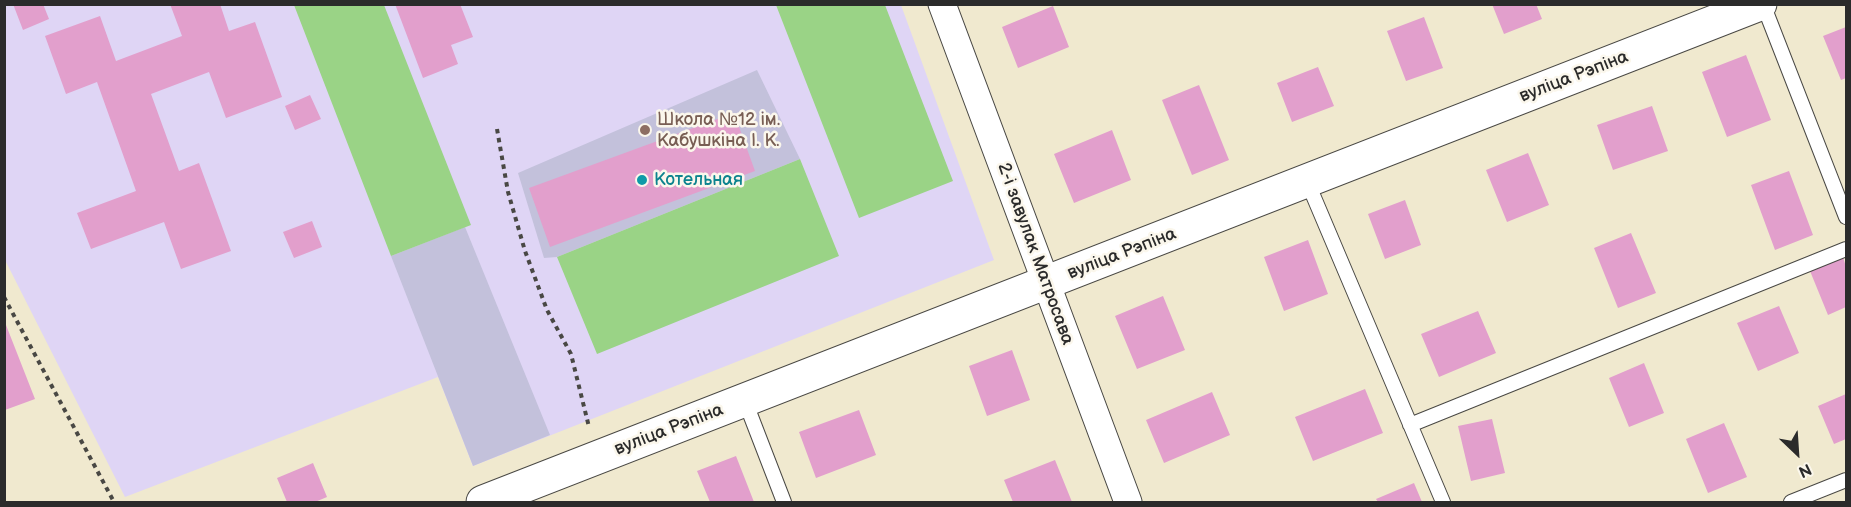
<!DOCTYPE html>
<meta charset="utf-8">
<style>
body{margin:0}
#map{position:relative;width:1851px;height:507px;overflow:hidden;background:#f0e9cf;font-family:"Balsamiq Sans",sans-serif}
canvas{display:block}
.frame{position:absolute;inset:0;border:6px solid #2b2b2b;pointer-events:none}
.north{position:absolute;left:1767px;top:423px;width:60px;height:60px;-webkit-text-stroke:4px #fbf7ec;paint-order:stroke;rotate:155deg;font-size:16px;font-weight:700;line-height:24px;text-align:center;color:#2b2b2b}
.north::after{content:'';display:block;margin:auto;width:21px;height:27px;background:#2b2b2b;clip-path:polygon(50% 0,100% 100%,50% 72%,0 100%)}
</style>
<div id="map">
<canvas width="1851" height="507"></canvas>
<div class="frame"></div>
<div class="north">N</div>
</div>
<script>
const context = document.querySelector('canvas').getContext('2d');
context.lineJoin = 'round';
function fillPath(path, color) { context.fillStyle = color; context.fill(path, 'evenodd'); }
const toPath = rows => new Path2D(rows.map(r => 'M' + r).join(''));
function trace(path, color, width, dash) { context.strokeStyle = color; context.lineWidth = width; context.lineCap = dash ? 'butt' : 'round'; context.setLineDash(dash || []); context.stroke(path); }
function drawText(font, color, halo, rows, align = 'center') {
  context.font = font + ' "Balsamiq Sans",sans-serif'; context.lineWidth = 5; context.setLineDash([]); context.textBaseline = 'middle'; context.strokeStyle = halo; context.fillStyle = color; for (const [text, x, y, turn = 0] of rows) {
    context.save(); context.translate(x, y); context.rotate((+turn || 0) * Math.PI / 180); context.textAlign = isNaN(turn) ? turn : align; if (halo) context.strokeText(text, 0, 0); context.fillText(text, 0, 0); context.restore();
  }
}
fillPath(toPath([
 [5,4,901,5,994,260,473,466,438,377,125,497,5,260]
]), '#dfd5f5');
fillPath(toPath([
 [757,70,800,159,557,257,544,258,518,173],
 [465,227,550,435,473,466,391,256]
]), '#c3c1db');
fillPath(toPath([
 [294,5,384,5,471,225,391,256],
 [776,5,885,5,953,181,859,218],
 [800,159,839,256,597,354,557,257]
]), '#9ad386');
fillPath(toPath([
 [13,4,43,4,49,19,23,30],
 [170,4,220,4,229,31,255,22,282,97,226,118,209,72,151,94,179,171,199,163,231,251,181,269,164,222,91,249,77,213,136,191,97,82,66,94,45,36,100,16,116,61,182,36],
 [395,4,460,4,473,37,451,45,458,64,423,78],
 [1492,4,1536,4,1542,19,1504,34],
 [1053,6,1069,47,1018,68,1002,27],
 [1424,17,1443,68,1406,81,1387,31],
 [1846,27,1846,78,1841,80,1823,36],
 [1746,55,1771,120,1727,137,1702,72],
 [1318,67,1334,106,1292,122,1277,83],
 [1199,85,1229,160,1192,175,1162,100],
 [310,95,321,119,295,130,285,106],
 [1652,106,1668,151,1613,170,1597,125],
 [734,113,755,171,550,247,529,188],
 [1112,130,1131,180,1074,203,1054,154],
 [1528,153,1549,205,1507,222,1486,170],
 [1789,171,1813,235,1775,250,1751,185],
 [1405,200,1421,245,1385,259,1368,214],
 [312,221,322,247,294,258,283,232],
 [1631,233,1656,293,1618,308,1594,248],
 [1308,240,1328,294,1284,311,1264,257],
 [1843,257,1846,267,1846,307,1828,315,1810,271],
 [1163,296,1185,350,1137,369,1115,316],
 [1779,306,1799,353,1758,371,1737,323],
 [1478,311,1496,353,1439,377,1421,334],
 [6,325,35,399,5,410,5,326],
 [1012,350,1030,400,987,416,969,366],
 [1644,363,1664,413,1629,427,1609,378],
 [1365,389,1383,433,1313,461,1295,417],
 [1212,392,1230,435,1164,463,1146,420],
 [1846,394,1846,439,1834,444,1818,406],
 [859,410,876,455,816,478,799,432],
 [1492,419,1505,473,1471,481,1458,426],
 [1724,423,1747,477,1708,493,1686,439],
 [736,456,754,502,710,502,697,471],
 [1055,460,1072,502,1013,502,1004,480],
 [313,463,327,497,315,502,287,502,277,478],
 [1414,483,1422,502,1378,502,1376,499]
]), '#e29fcc');
const service = toPath([
 [1763,4,1846,217],
 [1307,181,1443,502],
 [745,401,784,502],
 [1410,425,1846,249],
 [1791,502,1846,480]
]);
const minor = toPath([
 [942,4,1128,502]
]);
const tertiary = toPath([
 [483,502,1760,4]
]);
trace(service, '#494844', 16);
trace(minor, '#494844', 29);
trace(tertiary, '#494844', 35);
trace(toPath([
 [497,129,508,192,525,251,547,310,571,354,589,427],
 [4,297,114,502]
]), '#494844', 4, [4.5, 4.5]);
trace(service, '#fff', 14);
trace(minor, '#fff', 27);
trace(tertiary, '#fff', 33);
for (const [x, y, r, color] of [
 [645,130,6,"#8d6e63"],
 [642,180,6,"#0f9aa8"]
]) { const dot = new Path2D(); dot.arc(x, y, r, 0, 2 * Math.PI); context.fillStyle = color; context.fill(dot); trace(dot, '#fbf7ec', 2); }
drawText('18px', '#2b2b2b', '#fbf7ec', [
 ["вуліца Рэпіна",1574,77,-21],
 ["2-і завулак Матросава",1035,254,70],
 ["вуліца Рэпіна",1122,254,-21],
 ["вуліца Рэпіна",669,430,-21]
]);
drawText('18px', '#785e54', '#fbf7ec', [
 ["Школа №12 ім.",657,120],
 ["Кабушкіна І. К.",657,141]
], 'left');
drawText('18px', '#0d838f', '#fbf7ec', [
 ["Котельная",654,180]
], 'left');
</script>
